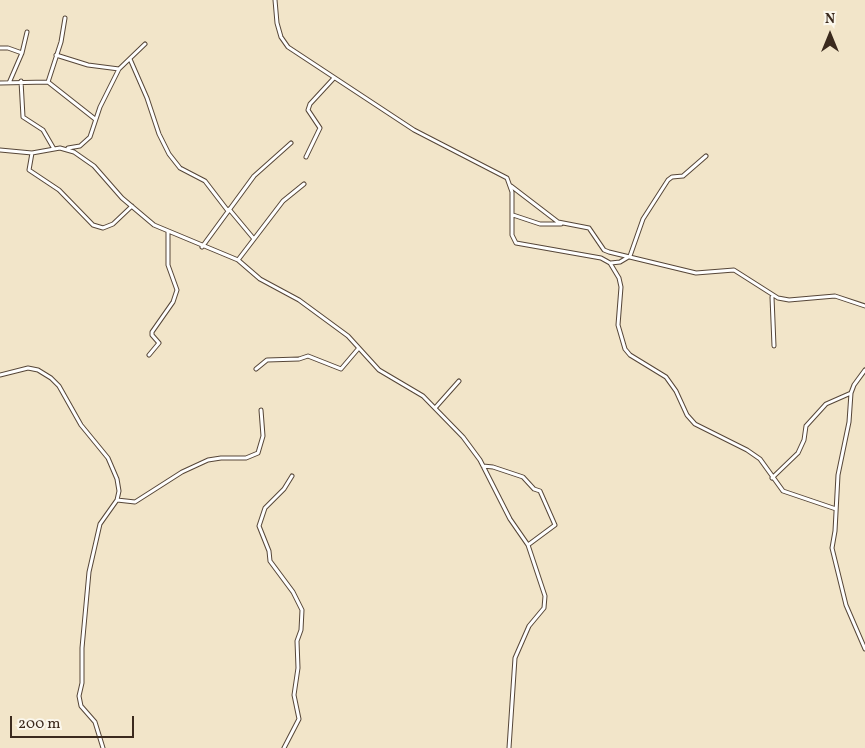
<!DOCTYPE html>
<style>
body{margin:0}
#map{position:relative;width:865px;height:748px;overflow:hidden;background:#f2e5c9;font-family:Vollkorn,serif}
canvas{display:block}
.north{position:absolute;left:805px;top:10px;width:50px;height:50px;-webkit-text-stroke:4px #fbf7ec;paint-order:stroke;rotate:0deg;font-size:14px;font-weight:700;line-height:20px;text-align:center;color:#3b2a1e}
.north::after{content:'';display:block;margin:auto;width:18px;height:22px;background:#3b2a1e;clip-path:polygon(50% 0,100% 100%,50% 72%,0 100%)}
.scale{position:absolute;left:10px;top:716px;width:124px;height:22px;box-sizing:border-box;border:2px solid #3b2a1e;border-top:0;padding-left:6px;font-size:15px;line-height:18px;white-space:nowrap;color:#3b2a1e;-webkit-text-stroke:4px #fbf7ec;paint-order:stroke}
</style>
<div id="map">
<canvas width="865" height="748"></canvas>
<div class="north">N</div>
<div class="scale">200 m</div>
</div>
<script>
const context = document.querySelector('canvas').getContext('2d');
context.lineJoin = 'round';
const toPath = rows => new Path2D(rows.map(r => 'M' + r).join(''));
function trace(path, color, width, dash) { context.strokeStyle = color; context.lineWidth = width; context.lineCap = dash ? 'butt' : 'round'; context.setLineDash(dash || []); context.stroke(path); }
const minor = toPath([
 [275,0,277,23,281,37,288,47,414,130,507,178,512,192,512,235,516,243,601,258,610,263,619,278,621,287,618,325,625,349,630,355,666,377,676,391,687,415,695,424,747,450,760,459,783,491,836,509],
 [0,48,8,48,22,53],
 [56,55,88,65,119,69],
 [130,59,147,98,159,134,169,154,180,168,205,181,228,211],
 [21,81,23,117,43,130,54,149],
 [48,82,61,42,65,18],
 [0,83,48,82,95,119],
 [9,83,22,53,27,32],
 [68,148,80,146,90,137,100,107,119,69,145,44],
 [0,150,32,153,60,148,74,152,94,166,122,198,154,225,238,260,260,279,299,300,348,336,379,370,423,396,463,437,480,460,510,519,528,545,545,596,544,608,529,626,515,658,509,748],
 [32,153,29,170,59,190,93,225,103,228,113,224,132,206],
 [306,157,320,128,308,110,310,104,334,78],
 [511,186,558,222,589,228,604,250,609,252,696,273,734,270,778,298,789,300,835,296,865,306],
 [229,209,254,239],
 [513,215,540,224,561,224],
 [202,247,254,176,291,143],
 [238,260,283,201,304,184],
 [611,263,620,262,630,256,643,219,668,180,672,177,683,176,706,156],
 [772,297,774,346],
 [149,355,159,343,152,335,152,332,173,302,177,290,168,265,168,232],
 [256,369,267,360,299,359,308,356,341,369,358,349],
 [865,370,854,385,851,393,849,422,838,475,835,531,832,548,846,605,865,649],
 [0,375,28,368,38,370,51,378,59,386,81,425,108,458,117,479,119,491,117,500,100,524,89,572,82,648,82,683,79,696,81,706,95,722,103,748],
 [435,408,459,381],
 [483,466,493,467,523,477,534,489,540,491,555,525,528,545],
 [772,478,798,453,804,440,806,426,826,404,851,393],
 [117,500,135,502,182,472,208,460,221,458,246,458,258,453,263,436,261,410],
 [284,748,299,719,294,695,298,668,297,641,301,630,302,610,293,592,270,561,269,551,259,526,265,508,284,489,292,476]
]);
trace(minor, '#564638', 5);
trace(minor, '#fff', 3);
</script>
